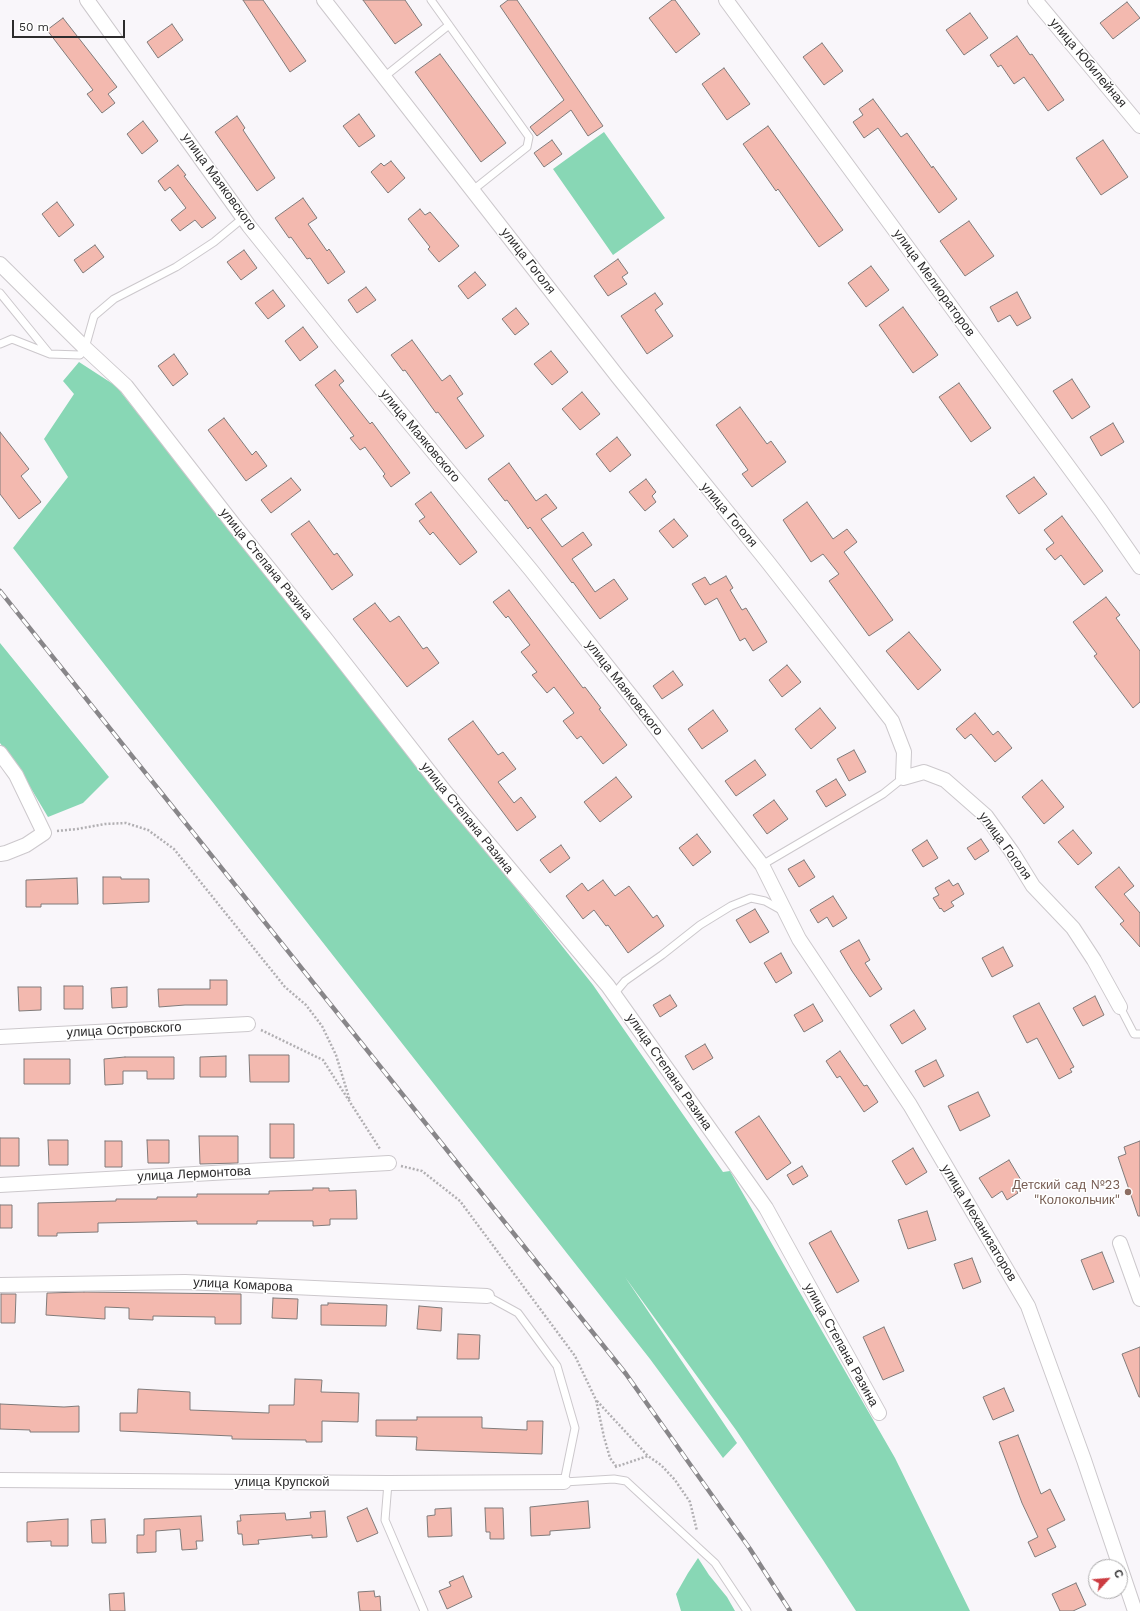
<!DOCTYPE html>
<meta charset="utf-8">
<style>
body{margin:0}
#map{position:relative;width:1140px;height:1611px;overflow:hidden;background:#f9f6fa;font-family:"Work Sans",sans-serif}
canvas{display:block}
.north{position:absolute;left:1088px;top:1559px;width:40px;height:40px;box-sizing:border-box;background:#fff;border:1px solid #abaaab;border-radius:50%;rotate:64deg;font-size:11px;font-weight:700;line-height:16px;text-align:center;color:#2c2b2c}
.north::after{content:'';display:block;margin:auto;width:14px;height:18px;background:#cc3c41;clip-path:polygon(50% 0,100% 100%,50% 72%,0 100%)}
.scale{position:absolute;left:12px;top:20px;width:113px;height:18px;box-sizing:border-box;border:2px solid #2c2b2c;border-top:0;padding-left:5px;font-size:12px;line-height:14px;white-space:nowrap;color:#2c2b2c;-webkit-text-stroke:3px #fff;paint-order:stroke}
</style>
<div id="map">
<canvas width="1140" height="1611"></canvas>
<div class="north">С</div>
<div class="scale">50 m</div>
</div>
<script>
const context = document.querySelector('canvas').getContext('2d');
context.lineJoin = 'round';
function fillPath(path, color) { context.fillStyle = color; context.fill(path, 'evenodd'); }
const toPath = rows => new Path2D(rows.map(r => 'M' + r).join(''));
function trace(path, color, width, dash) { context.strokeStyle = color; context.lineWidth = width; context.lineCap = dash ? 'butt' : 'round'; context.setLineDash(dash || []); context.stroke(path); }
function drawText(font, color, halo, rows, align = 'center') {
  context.font = font + ' "Work Sans",sans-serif'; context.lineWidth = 3; context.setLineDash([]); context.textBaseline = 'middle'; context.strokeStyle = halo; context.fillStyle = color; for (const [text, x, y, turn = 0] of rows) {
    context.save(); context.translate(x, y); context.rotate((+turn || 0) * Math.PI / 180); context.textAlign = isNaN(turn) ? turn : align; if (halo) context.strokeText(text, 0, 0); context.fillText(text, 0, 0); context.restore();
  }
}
fillPath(toPath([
 [604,132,665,218,613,255,553,169],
 [79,362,116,386,593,985,723,1172,730,1171,895,1458,970,1611,856,1611,823,1560,736,1430,625,1277,737,1443,723,1458,650,1359,13,548,68,477,44,439,74,394,63,381],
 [0,643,109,777,83,803,48,817,20,770,0,743],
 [698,1558,709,1575,727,1597,735,1611,681,1611,676,1594,688,1573]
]), '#88d7b5');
const building = toPath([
 [243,0,263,0,306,61,290,72,243,0],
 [363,0,405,0,422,25,395,44,363,0],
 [508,0,517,0,603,126,588,136,571,110,537,136,530,127,564,100,500,6,508,0],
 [672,0,675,0,700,34,676,53,649,18,672,0],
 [1127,2,1140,18,1113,39,1100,23,1127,2],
 [970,13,988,38,964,55,946,30,970,13],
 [63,18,117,87,108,94,115,103,102,113,87,94,93,90,47,30,63,18],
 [172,24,183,40,158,58,147,42,172,24],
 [1017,36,1030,55,1032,54,1064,100,1048,111,1024,77,1014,84,1001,65,998,67,990,55,1017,36],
 [822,43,843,71,824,85,803,57,822,43],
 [440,54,506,143,481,162,415,72,440,54],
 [724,68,750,104,727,120,702,84,724,68],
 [873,99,901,137,907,133,932,168,933,166,957,199,939,213,878,128,864,138,853,122,863,115,859,109,873,99],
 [359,114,375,136,359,147,343,126,359,114],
 [237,116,245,128,243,130,275,178,257,191,215,132,237,116],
 [143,121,158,141,142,154,127,134,143,121],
 [768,126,843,230,819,247,778,189,776,191,743,144,768,126],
 [552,140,562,154,544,167,534,153,552,140],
 [1103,140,1128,177,1101,195,1076,158,1103,140],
 [391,161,405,178,388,193,371,172,381,163,384,166,391,161],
 [178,165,186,175,184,176,216,218,202,228,195,220,180,231,171,220,186,208,170,187,165,191,158,181,178,165],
 [303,198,317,218,308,224,327,251,329,249,345,272,328,284,310,258,307,259,291,237,289,238,275,218,303,198],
 [57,202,74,225,59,237,42,214,57,202],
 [420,209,425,215,430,212,459,246,439,262,428,249,430,247,408,219,420,209],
 [969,221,994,256,965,276,940,241,969,221],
 [95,245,104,257,83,273,74,260,95,245],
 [244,250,257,268,241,280,227,262,244,250],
 [618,259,628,273,622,277,627,284,608,296,594,276,618,259],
 [871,266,889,290,866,307,848,283,871,266],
 [475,272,486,285,468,299,458,286,475,272],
 [366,287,376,300,357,313,348,300,366,287],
 [273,290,285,306,268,319,255,303,273,290],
 [1017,292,1031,318,1017,326,1010,315,998,322,990,307,1017,292],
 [655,293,663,304,655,310,673,336,647,354,621,316,655,293],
 [903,307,938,355,913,373,879,325,903,307],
 [516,308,529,324,515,335,502,319,516,308],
 [303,327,318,347,300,361,285,341,303,327],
 [412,340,442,381,450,375,463,394,457,398,484,436,466,449,438,412,436,413,405,370,403,371,391,355,412,340],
 [551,351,568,372,552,385,534,364,551,351],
 [174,354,188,374,173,386,158,366,174,354],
 [335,370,344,381,339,385,370,424,372,422,410,473,391,487,383,476,385,474,365,447,360,450,350,438,354,436,315,385,335,370],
 [1072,379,1090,407,1072,419,1053,391,1072,379],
 [959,383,991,428,971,442,939,397,959,383],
 [582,392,600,414,580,430,562,409,582,392],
 [740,407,767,444,771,441,786,462,752,487,742,474,748,470,716,425,740,407],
 [224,418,252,455,256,451,267,466,246,481,208,430,224,418],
 [1113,423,1124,442,1101,456,1090,437,1113,423],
 [0,432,29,469,21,476,41,502,19,519,0,494,0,432],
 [617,437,631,455,610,472,596,454,617,437],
 [509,463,536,501,546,494,557,508,541,519,562,547,583,532,592,545,572,559,595,592,614,579,628,599,600,619,573,582,572,583,530,527,528,529,507,500,505,501,488,479,509,463],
 [1034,477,1047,494,1019,514,1006,496,1034,477],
 [291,478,301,490,271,513,261,500,291,478],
 [646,479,656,492,652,496,656,502,645,511,629,492,646,479],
 [431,492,477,552,460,565,433,532,430,535,419,521,425,517,415,504,431,492],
 [807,502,833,539,847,529,857,542,844,552,893,620,869,636,829,581,839,574,823,554,811,562,783,520,807,502],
 [1062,516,1103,571,1084,585,1061,555,1055,560,1046,549,1054,543,1044,530,1062,516],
 [674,519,688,536,673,548,659,531,674,519],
 [309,521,334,555,337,553,353,575,332,590,291,534,309,521],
 [726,576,733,588,730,590,742,610,746,608,767,642,753,651,745,638,740,641,717,598,705,605,692,584,705,577,710,585,726,576],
 [509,590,583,688,585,687,601,708,599,709,627,745,603,764,581,736,577,739,563,721,574,713,554,687,547,693,532,675,537,672,521,652,530,645,508,616,506,618,493,602,509,590],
 [1106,597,1120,615,1116,618,1140,651,1140,702,1133,708,1094,656,1097,654,1073,622,1106,597],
 [375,603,390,622,399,616,423,649,427,647,439,663,407,687,353,619,375,603],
 [909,632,941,670,918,690,886,651,909,632],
 [787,665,801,682,782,697,769,680,787,665],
 [673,671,683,685,662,699,653,686,673,671],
 [820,708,836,728,811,749,795,729,820,708],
 [713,710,728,731,702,749,688,729,713,710],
 [975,713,993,735,998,731,1012,748,995,762,971,734,965,739,956,729,975,713],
 [473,721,498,755,503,752,516,769,498,782,514,803,521,797,536,817,517,831,448,739,473,721],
 [854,750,866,772,849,781,837,759,854,750],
 [755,760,766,775,736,796,725,781,755,760],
 [616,777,632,797,600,822,584,802,616,777],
 [836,779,846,795,826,807,816,791,836,779],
 [1042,780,1064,807,1044,824,1022,797,1042,780],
 [774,800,788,819,767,834,753,815,774,800],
 [1073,830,1092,853,1078,865,1058,842,1073,830],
 [697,834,711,852,693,866,679,848,697,834],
 [981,839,989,851,975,860,967,848,981,839],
 [927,840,938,858,923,867,912,850,927,840],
 [561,845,570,858,550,873,540,860,561,845],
 [804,860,815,877,799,887,788,869,804,860],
 [1119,867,1134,886,1124,894,1140,913,1140,947,1120,924,1124,921,1095,887,1119,867],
 [103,877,121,877,121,879,149,879,149,902,103,904,103,877],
 [77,878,78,904,41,904,41,907,26,907,26,880,77,878],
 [603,880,615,896,629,886,653,918,657,915,664,926,628,953,608,925,606,926,594,910,583,919,566,896,582,883,588,891,603,880],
 [949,880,953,886,958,883,964,894,951,902,954,906,944,912,941,908,940,909,933,898,939,895,935,888,949,880],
 [833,896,847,918,833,927,827,917,818,923,810,910,833,896],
 [755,909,769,932,750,943,736,920,755,909],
 [859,940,870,960,865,963,882,989,870,997,852,971,840,951,859,940],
 [1003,947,1013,966,992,977,982,958,1003,947],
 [781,953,792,973,776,983,764,963,781,953],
 [210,980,227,980,227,1005,185,1005,159,1007,158,989,210,989,210,980],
 [64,986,83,986,83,1009,64,1009,64,986],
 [18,987,41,987,41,1010,19,1011,18,987],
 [127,987,127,1007,112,1008,111,988,127,987],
 [670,995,677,1006,660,1017,653,1005,670,995],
 [1095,996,1104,1015,1083,1026,1073,1008,1095,996],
 [1039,1003,1074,1067,1070,1069,1072,1072,1059,1079,1037,1038,1027,1043,1013,1016,1039,1003],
 [813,1004,823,1021,804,1032,794,1015,813,1004],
 [914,1010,926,1029,902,1044,890,1025,914,1010],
 [705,1044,713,1058,693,1070,685,1056,705,1044],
 [840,1051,864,1086,867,1085,878,1102,864,1112,840,1076,837,1078,826,1061,840,1051],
 [249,1055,289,1055,289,1082,250,1082,249,1055],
 [226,1056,226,1077,200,1077,200,1057,226,1056],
 [125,1057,174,1057,174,1079,147,1079,147,1071,123,1071,123,1084,105,1085,104,1059,125,1057],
 [24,1059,70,1059,70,1084,24,1084,24,1059],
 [936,1060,944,1076,924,1087,915,1071,936,1060],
 [978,1092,990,1116,960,1131,948,1106,978,1092],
 [759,1116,791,1163,767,1180,735,1132,759,1116],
 [270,1124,294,1124,294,1158,270,1158,270,1124],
 [199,1136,238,1136,238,1163,200,1164,199,1136],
 [0,1138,19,1138,19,1166,0,1166,0,1138],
 [48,1140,68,1140,68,1165,49,1165,48,1140],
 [147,1140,169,1140,169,1163,148,1163,147,1140],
 [105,1141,122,1141,122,1167,105,1167,105,1141],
 [1140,1141,1140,1216,1138,1216,1118,1157,1126,1154,1124,1147,1140,1141],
 [913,1148,927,1172,906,1185,892,1161,913,1148],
 [1009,1160,1021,1180,1013,1185,1018,1193,1007,1200,1002,1191,992,1198,979,1178,1009,1160],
 [802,1166,808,1176,793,1185,787,1175,802,1166],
 [313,1188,329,1188,329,1191,356,1190,357,1219,330,1219,330,1225,313,1226,313,1221,257,1221,257,1224,197,1224,197,1221,98,1223,98,1232,57,1233,57,1236,38,1236,38,1203,116,1201,116,1199,157,1199,157,1197,197,1197,197,1194,269,1194,269,1191,313,1190,313,1188],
 [0,1205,12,1205,12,1228,0,1228,0,1205],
 [927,1211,936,1240,908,1249,898,1220,927,1211],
 [831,1231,859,1281,837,1293,809,1243,831,1231],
 [1102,1252,1114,1282,1093,1290,1081,1260,1102,1252],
 [972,1258,981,1282,963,1289,954,1264,972,1258],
 [84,1292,241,1294,241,1324,215,1324,215,1317,153,1316,153,1320,129,1319,129,1308,105,1307,105,1319,46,1315,47,1293,84,1292],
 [1,1294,16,1294,15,1323,1,1323,1,1294],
 [273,1298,298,1299,297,1319,272,1318,273,1298],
 [328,1303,387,1305,386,1326,321,1325,321,1305,328,1305,328,1303],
 [419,1306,442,1308,441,1331,417,1329,419,1306],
 [884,1327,904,1371,883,1380,863,1337,884,1327],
 [458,1334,480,1335,479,1359,457,1359,458,1334],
 [1140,1347,1140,1397,1139,1397,1122,1354,1140,1347],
 [295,1379,322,1380,321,1392,359,1393,358,1422,322,1421,322,1442,306,1442,306,1440,232,1439,232,1436,120,1431,120,1413,137,1413,138,1389,190,1392,190,1410,269,1413,269,1405,294,1405,295,1379],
 [1004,1388,1014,1411,993,1420,983,1397,1004,1388],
 [0,1404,64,1407,79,1406,79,1432,30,1432,30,1430,0,1429,0,1404],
 [417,1417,482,1417,482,1428,527,1430,527,1421,543,1421,542,1454,416,1450,417,1437,376,1436,376,1420,417,1420,417,1417],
 [1018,1435,1041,1494,1050,1489,1065,1520,1047,1529,1056,1547,1035,1557,1028,1542,1038,1537,1022,1503,999,1442,1018,1435],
 [588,1501,590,1528,550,1531,550,1535,531,1536,530,1507,588,1501],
 [367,1508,378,1533,357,1542,347,1517,367,1508],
 [451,1508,452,1536,428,1537,427,1516,435,1515,435,1509,451,1508],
 [485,1508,503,1508,504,1539,490,1539,490,1532,486,1532,485,1508],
 [325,1511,327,1537,312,1538,312,1535,258,1540,259,1544,243,1545,242,1534,238,1534,237,1521,241,1521,240,1515,285,1513,286,1520,311,1518,310,1512,325,1511],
 [201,1516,203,1541,196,1541,197,1549,182,1550,180,1529,156,1531,156,1552,137,1553,137,1535,144,1535,144,1519,201,1516],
 [68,1519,68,1546,51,1546,51,1541,27,1542,27,1522,68,1519],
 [105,1519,106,1543,92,1543,91,1520,105,1519],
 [463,1576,472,1597,447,1609,439,1591,451,1586,449,1582,463,1576],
 [1076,1583,1086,1605,1073,1611,1060,1611,1052,1594,1076,1583],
 [374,1591,375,1597,380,1596,381,1611,360,1611,358,1592,374,1591],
 [124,1593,125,1611,110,1611,109,1594,124,1593]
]);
fillPath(building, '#f3b9af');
trace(building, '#807b7a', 1);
const service = toPath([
 [431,0,529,137,527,147,473,190],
 [384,77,449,25],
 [0,293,48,352],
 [0,344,12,339,50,354,80,355,85,348,94,316,114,299,176,267,214,242,243,218],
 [762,865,883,794,903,778],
 [614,994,625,981,662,955,700,925,731,906,751,898,765,901,783,911],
 [1120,1007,1134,1034,1140,1034],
 [487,1296,518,1313,557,1366,575,1428,564,1482,614,1479,626,1481,715,1563,747,1611],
 [388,1483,385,1520,424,1611]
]);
const minor = toPath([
 [87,0,249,226,338,337,531,570,643,711,762,865,799,939,910,1105,1028,1306,1084,1460,1135,1611],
 [324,0,618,377,767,561,892,721,904,752,903,778,924,772,945,780,986,816,1012,852,1033,886,1073,928,1094,960,1120,1007],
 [726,0,1101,511,1140,567],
 [1035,0,1140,126],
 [0,264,85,348,126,386,234,525,325,638,446,793,608,986,766,1208,879,1413],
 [0,753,16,775,44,833,26,845,6,853,0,854],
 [0,1037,248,1024],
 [0,1185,389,1163],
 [1120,1243,1140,1299],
 [0,1285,185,1282,487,1296],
 [0,1480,388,1483,564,1482]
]);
trace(service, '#ccc8cc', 9);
trace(minor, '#ccc8cc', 16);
trace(toPath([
 [57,831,77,829,105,824,126,823,148,830,174,849,285,987,306,1005,322,1026,336,1055,350,1101],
 [261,1030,323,1060,380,1149],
 [401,1166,422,1171,460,1201,575,1356,596,1400,604,1437,610,1458,616,1466],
 [597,1401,648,1456],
 [615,1467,648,1456,661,1465,675,1480,690,1502,697,1531]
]), '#b1afb2', 2.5, [2, 2]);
trace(service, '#fff', 7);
trace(minor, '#fff', 14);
const rail = toPath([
 [0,591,626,1374,750,1549,790,1611]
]);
trace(rail, '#888689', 4.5);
trace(rail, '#fff', 3, [9]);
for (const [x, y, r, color] of [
 [1128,1192,4,"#8d6e63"]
]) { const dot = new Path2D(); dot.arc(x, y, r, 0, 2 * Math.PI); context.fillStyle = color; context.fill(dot); trace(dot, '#fff', 1.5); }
drawText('13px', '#2c2b2c', '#fff', [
 ["улица Юбилейная",1088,63,50],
 ["улица Маяковского",219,182,54],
 ["улица Гоголя",528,261,52],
 ["улица Мелиораторов",934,283,54],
 ["улица Маяковского",420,436,50],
 ["улица Гоголя",729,515,50],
 ["улица Степана Разина",266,564,51],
 ["улица Маяковского",624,688,52],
 ["улица Степана Разина",467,818,51],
 ["улица Гоголя",1005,846,54],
 ["улица Островского",124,1030,-3],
 ["улица Степана Разина",669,1072,55],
 ["улица Лермонтова",194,1174,-3],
 ["улица Механизаторов",979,1223,59],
 ["улица Комарова",243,1285,3],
 ["улица Степана Разина",841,1345,61],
 ["улица Крупской",282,1482]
]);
drawText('13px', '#785e54', '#fff', [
 ["Детский сад №23",1120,1185],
 ["\"Колокольчик\"",1120,1200]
], 'right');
</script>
